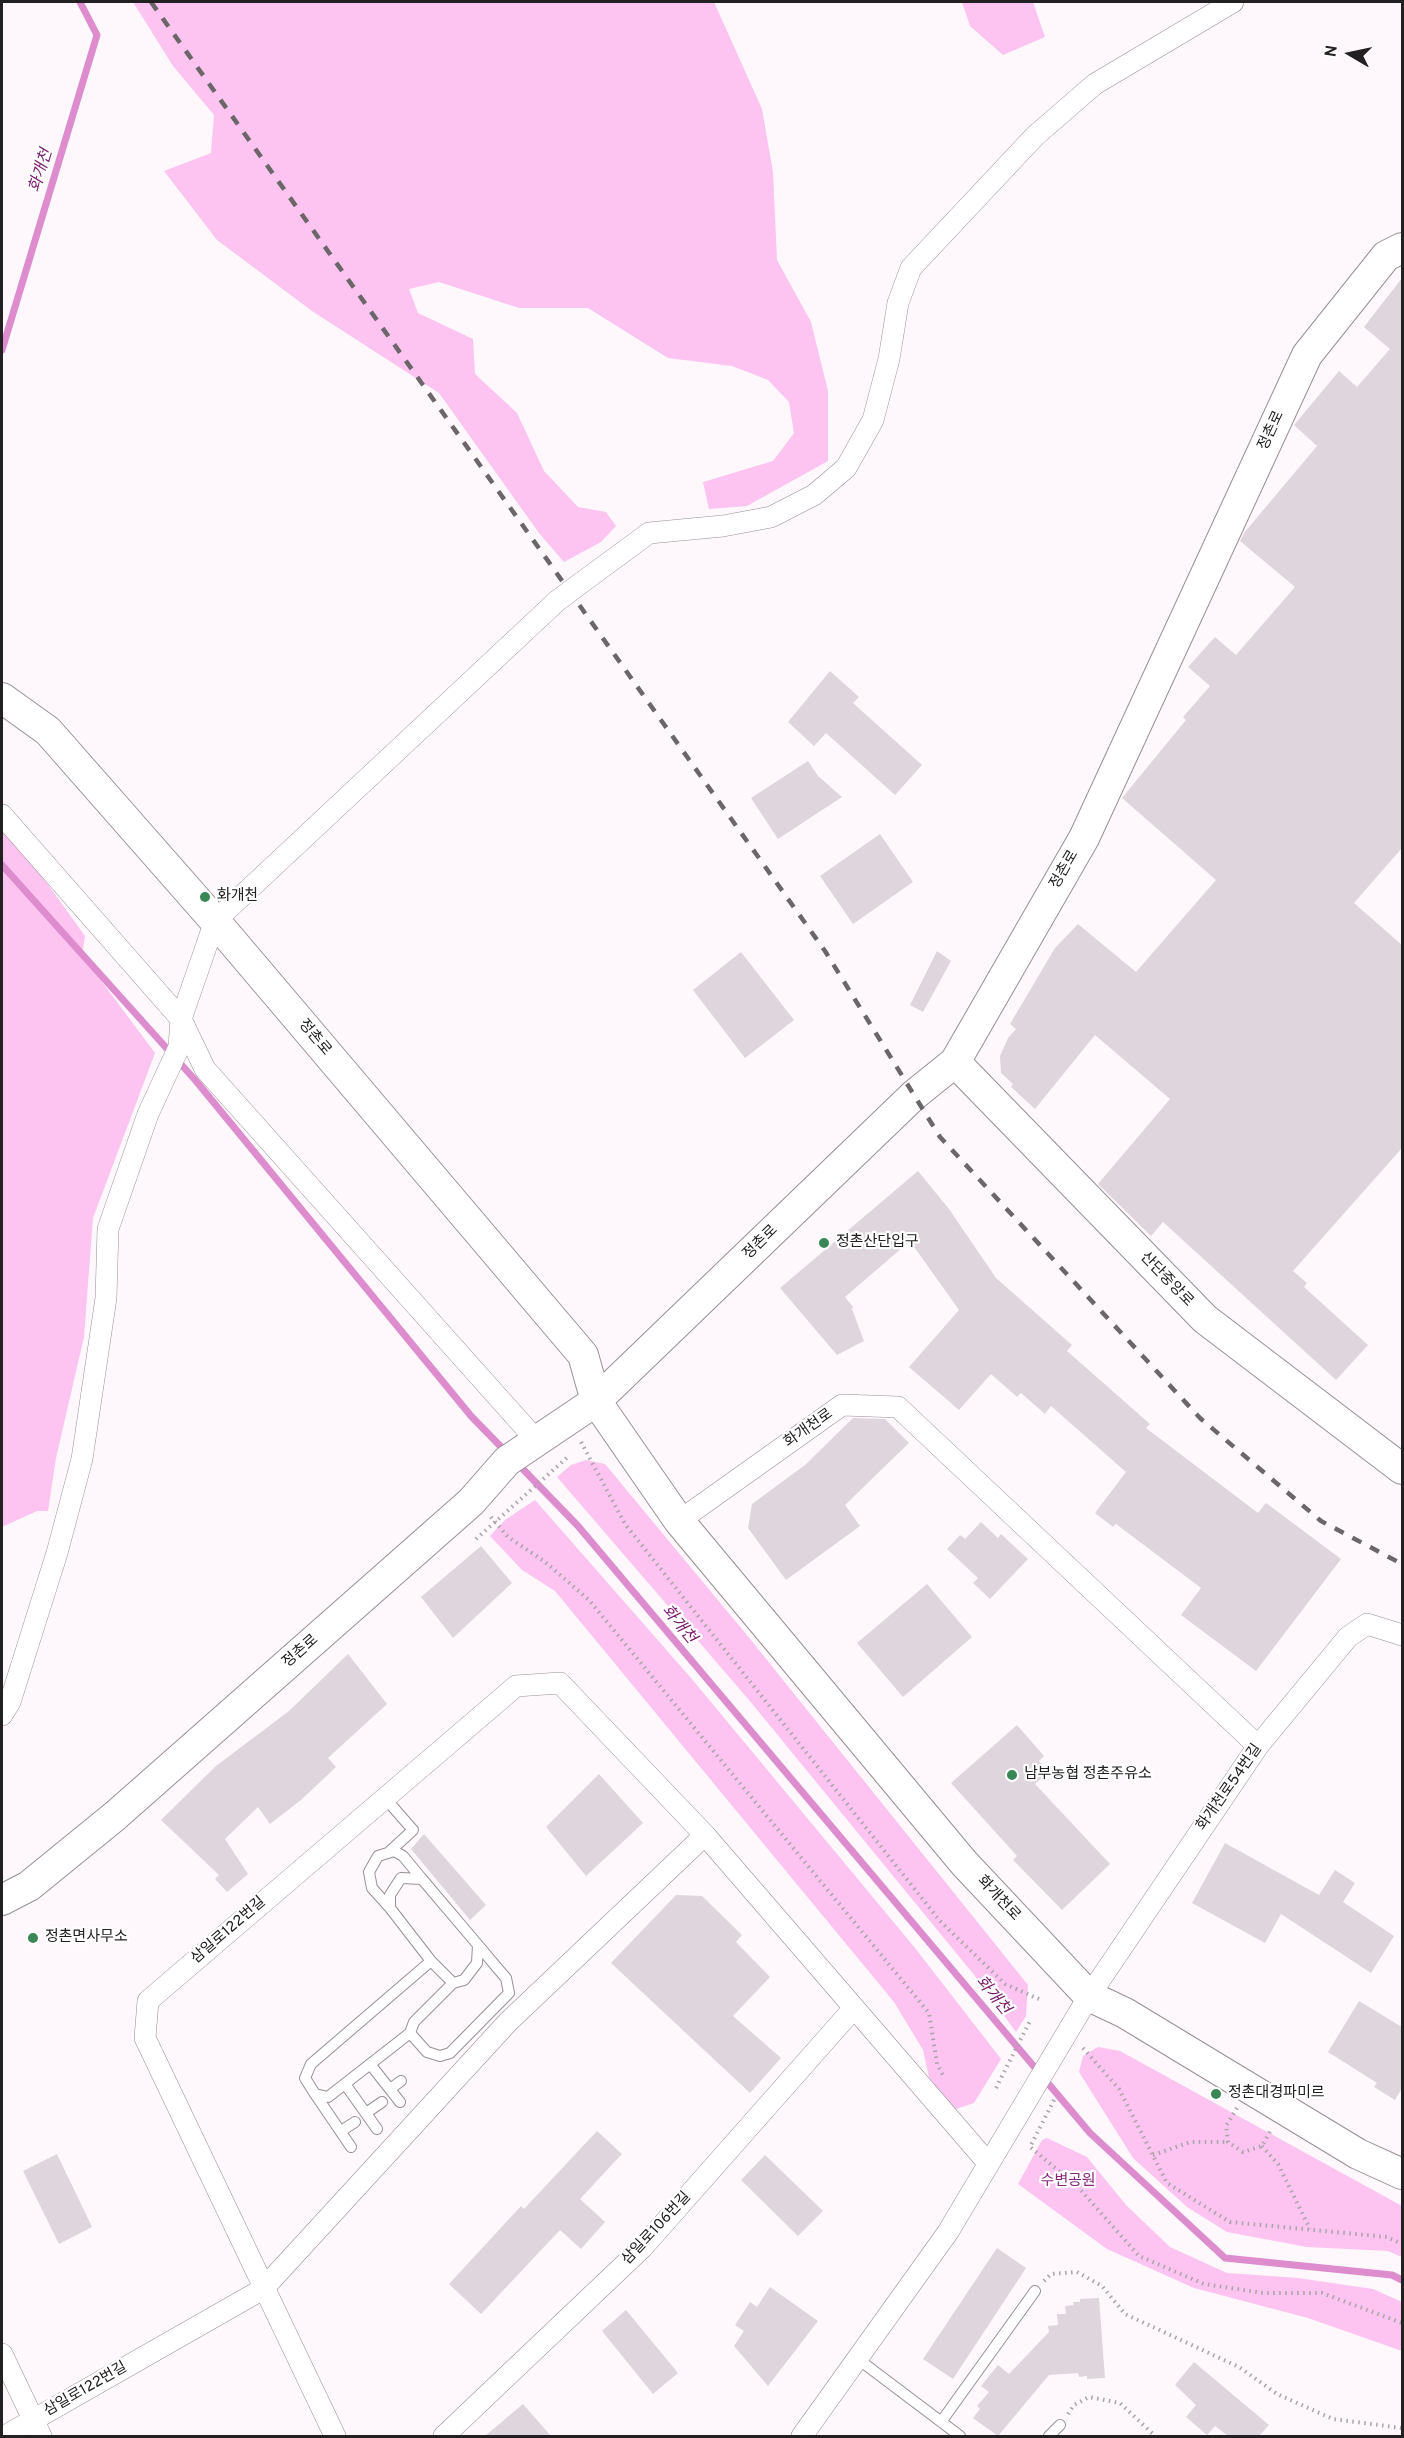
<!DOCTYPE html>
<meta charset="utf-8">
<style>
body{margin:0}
#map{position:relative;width:1404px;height:2438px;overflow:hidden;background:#fef7fc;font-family:Overpass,sans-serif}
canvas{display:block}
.frame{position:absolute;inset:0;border:3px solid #232022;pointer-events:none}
.north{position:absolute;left:1320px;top:24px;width:60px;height:60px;-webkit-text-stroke:4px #fff;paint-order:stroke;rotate:279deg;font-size:16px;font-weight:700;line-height:24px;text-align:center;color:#232022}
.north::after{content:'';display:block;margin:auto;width:21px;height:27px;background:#232022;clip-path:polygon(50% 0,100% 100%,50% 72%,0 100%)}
</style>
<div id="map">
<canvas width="1404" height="2438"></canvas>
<div class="frame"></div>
<div class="north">N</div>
</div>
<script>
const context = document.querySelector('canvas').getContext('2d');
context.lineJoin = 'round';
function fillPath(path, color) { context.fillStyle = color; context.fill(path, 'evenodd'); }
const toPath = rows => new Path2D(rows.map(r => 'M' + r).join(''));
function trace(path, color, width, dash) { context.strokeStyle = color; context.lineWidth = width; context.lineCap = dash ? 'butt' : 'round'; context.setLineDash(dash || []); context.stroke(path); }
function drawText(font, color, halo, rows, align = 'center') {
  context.font = font + ' Overpass,"Noto Sans KR",sans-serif'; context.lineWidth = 4.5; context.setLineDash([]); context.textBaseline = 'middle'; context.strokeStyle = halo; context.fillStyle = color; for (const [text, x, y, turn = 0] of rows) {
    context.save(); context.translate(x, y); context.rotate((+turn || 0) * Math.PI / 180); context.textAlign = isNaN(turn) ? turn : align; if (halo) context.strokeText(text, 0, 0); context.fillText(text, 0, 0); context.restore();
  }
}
fillPath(toPath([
 [133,2,714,2,762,109,773,172,777,260,811,322,828,391,828,461,747,506,709,509,703,482,773,461,794,433,789,402,768,380,732,366,668,358,588,308,519,308,439,282,409,289,418,313,473,339,475,374,517,413,544,471,578,507,606,512,616,526,601,542,564,562,539,533,439,393,312,311,217,240,164,171,211,153,214,115,173,66],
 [962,2,1033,2,1045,37,1003,55,970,26],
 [2,821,85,936,82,955,155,1053,93,1218,84,1337,56,1458,48,1511,37,1511,2,1527],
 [586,1460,605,1464,746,1634,1028,1985,1026,2016,1016,2032,975,1976,749,1700,557,1477,571,1465],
 [535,1500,691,1678,915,1948,1001,2059,974,2103,953,2110,929,2077,923,2050,894,2002,555,1591,522,1570,490,1536,505,1520],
 [1098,2047,1120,2051,1402,2206,1402,2257,1388,2251,1307,2247,1227,2232,1187,2207,1133,2158,1079,2072,1083,2056],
 [1047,2138,1087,2157,1126,2205,1170,2247,1227,2273,1298,2278,1373,2289,1402,2302,1402,2351,1308,2318,1194,2288,1107,2249,1018,2184,1042,2140]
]), '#fdc3f1');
trace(toPath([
 [2,350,97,35,80,2],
 [2,865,196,1081,471,1416,506,1452],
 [516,1462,578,1526,1090,2133,1225,2258,1392,2275,1402,2280]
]), '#dd8cce', 7);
fillPath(toPath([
 [1402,278,1402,848,1354,903,1402,945,1402,1148,1293,1271,1307,1283,1304,1287,1368,1345,1336,1380,1163,1222,1151,1236,1098,1184,1170,1099,1095,1035,1035,1109,1011,1087,1013,1084,1001,1073,1000,1056,1008,1038,1016,1029,1010,1024,1055,948,1078,924,1136,972,1216,880,1122,798,1186,720,1183,717,1210,686,1188,667,1215,637,1236,655,1295,587,1240,541,1244,533,1317,446,1294,425,1339,371,1357,387,1390,349,1364,327],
 [830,671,859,697,853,703,922,765,895,795,826,733,814,746,788,722],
 [808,761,818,776,842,797,778,839,751,798],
 [880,834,913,882,853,924,820,876],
 [937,951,951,961,923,1012,910,1005],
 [741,952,794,1020,745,1058,693,990],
 [918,1171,949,1209,996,1278,1072,1345,1067,1351,1150,1424,1146,1428,1258,1513,1266,1503,1341,1559,1256,1671,1181,1615,1201,1588,1116,1524,1113,1527,1095,1513,1126,1472,1051,1406,1045,1414,1021,1393,1017,1397,991,1374,959,1410,909,1367,959,1310,910,1241,845,1297,853,1307,852,1309,864,1341,837,1355,780,1288],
 [853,1418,885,1419,909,1443,845,1505,860,1526,786,1580,748,1528,752,1504,805,1465],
 [981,1522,998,1538,1001,1534,1028,1559,990,1599,973,1583,978,1578,947,1549,960,1535,965,1539],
 [481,1546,512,1583,453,1638,421,1597],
 [927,1584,972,1637,903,1697,857,1643],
 [348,1654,387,1704,328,1758,336,1767,301,1800,270,1824,258,1807,225,1839,248,1874,227,1892,215,1879,219,1875,161,1820,216,1766,289,1711],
 [1017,1725,1044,1756,1039,1761,1048,1772,1035,1784,1110,1864,1062,1910,1013,1860,1017,1856,951,1783],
 [599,1774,643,1823,586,1876,546,1827],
 [424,1834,486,1905,470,1920,411,1849],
 [1225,1843,1319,1895,1335,1870,1355,1883,1343,1902,1394,1936,1371,1973,1281,1914,1265,1943,1192,1903],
 [676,1895,702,1896,742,1935,736,1942,770,1977,733,2016,781,2058,750,2093,611,1963],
 [1359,2001,1402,2027,1402,2088,1395,2100,1374,2087,1377,2083,1328,2052],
 [597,2131,622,2154,580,2199,605,2222,581,2249,560,2230,481,2314,449,2284,521,2206,524,2209],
 [57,2154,92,2227,59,2244,23,2171],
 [765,2155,823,2211,798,2236,741,2180],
 [997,2248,1026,2268,953,2379,923,2359],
 [770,2287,818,2321,768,2386,734,2346,744,2331,735,2325,750,2302,757,2307],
 [1099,2298,1105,2378,1087,2379,1087,2376,1079,2377,1078,2373,1049,2375,998,2436,973,2418,980,2409,977,2406,989,2392,981,2386,998,2365,1009,2374,1049,2332,1048,2326,1058,2325,1057,2314,1066,2314,1065,2306,1074,2305,1073,2302,1080,2302,1080,2299],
 [626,2310,678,2373,653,2394,602,2331],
 [1194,2362,1269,2425,1259,2436,1228,2436,1215,2426,1207,2435,1186,2417,1196,2405,1175,2385],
 [523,2404,551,2436,485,2436]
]), '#ded6dc');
const lane = toPath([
 [385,1798,413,1830,388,1853],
 [390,1908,372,1888,369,1872,378,1856,394,1851,403,1856,422,1879],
 [453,1983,414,2022,410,2033,427,2052,440,2056,450,2053,509,1993,506,1978,499,1970,478,1945,422,1879,401,1878,390,1895,390,1908,431,1961,453,1983,464,1980,477,1963,478,1945],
 [410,2033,328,2097,315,2094,305,2078,311,2064,431,1961],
 [370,2064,400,2102],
 [345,2084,377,2129],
 [390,2089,401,2081],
 [315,2094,351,2147],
 [366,2113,382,2102],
 [341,2131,355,2122],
 [858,2359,960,2436],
 [941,2422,1035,2291],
 [1049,2436,1060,2425]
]);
const street = toPath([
 [581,583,649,533,723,526,771,517,814,495,846,468,873,420,889,359,898,303,911,268,1035,136,1095,84,1233,2],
 [2,815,181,1019,205,1069,538,1442],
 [679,1521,842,1405,898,1407,1258,1746],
 [2,1715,10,1702,57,1553,82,1459,106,1298,108,1229,148,1114,179,1047,181,1019,215,921,557,601],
 [2,2354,41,2436],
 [5,2436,263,2289,508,2022,705,1835],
 [335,2436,145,2038,148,2001,516,1686,560,1683,705,1835,988,2163],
 [444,2436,642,2248,854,2008],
 [802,2436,948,2232,1089,1996,1258,1746,1348,1637,1367,1624,1402,1635]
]);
const secondary = toPath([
 [2,698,48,731,215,921,583,1355,596,1401,679,1521,964,1863,1089,1996,1125,2013,1358,2154,1402,2174],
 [955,1062,1205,1319,1402,1469],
 [2,1900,29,1886,115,1816,471,1502,507,1461,596,1401,914,1095,955,1062,1084,838,1307,355,1386,256,1402,248]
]);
trace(lane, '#979095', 12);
trace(street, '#979095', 22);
trace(secondary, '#979095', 32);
trace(toPath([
 [581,1442,625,1524,940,1921,1005,1984,1039,1999],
 [491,1517,508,1537,544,1561,589,1600,929,2013,937,2064,944,2077],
 [476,1539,570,1455],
 [1083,2048,1119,2089,1167,2183,1230,2222,1387,2237,1402,2244],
 [996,2088,1031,2019],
 [1054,2100,1030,2147,1078,2187,1139,2256,1204,2284,1263,2293,1322,2293,1402,2323],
 [1237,2108,1226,2126,1228,2142,1243,2152,1262,2146,1271,2130],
 [1262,2146,1278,2164,1310,2229],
 [1153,2155,1190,2142,1228,2142],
 [1044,2281,1051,2274,1077,2272,1102,2286,1125,2314,1239,2367,1277,2394,1333,2419,1402,2428],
 [1068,2414,1074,2405,1089,2397,1120,2403,1155,2436]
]), '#a9a4a8', 4, [1.5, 4.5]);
trace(lane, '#fff', 10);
trace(street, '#fff', 21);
trace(secondary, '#fff', 30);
trace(toPath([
 [151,2,825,951,940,1137,1200,1418,1321,1521,1402,1564]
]), '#6b6669', 4.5, [10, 10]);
const streetBridge = toPath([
 [557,601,581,583]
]);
trace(streetBridge, '#979095', 22, []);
trace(streetBridge, '#fff', 21);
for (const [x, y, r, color] of [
 [205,897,6,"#398757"],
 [824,1243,6,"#398757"],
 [1012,1775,6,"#398757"],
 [33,1938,6,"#398757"],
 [1216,2094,6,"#398757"]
]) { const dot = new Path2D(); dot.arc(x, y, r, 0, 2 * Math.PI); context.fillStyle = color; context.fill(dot); trace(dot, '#fff', 2); }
drawText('15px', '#232022', '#fff', [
 ["정촌로",1272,431,-65],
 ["정촌로",1065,870,-60],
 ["정촌로",314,1038,50],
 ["정촌로",761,1243,-44],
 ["산단중앙로",1166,1280,46],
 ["화개천로",809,1429,-35],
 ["정촌로",301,1652,-41],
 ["화개천로54번길",1230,1788,-55],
 ["화개천로",998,1899,47],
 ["삼일로122번길",229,1931,-41],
 ["삼일로106번길",657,2229,-47],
 ["삼일로122번길",86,2390,-30]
]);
drawText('15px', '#232022', '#fff', [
 ["화개천",217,897],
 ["정촌산단입구",836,1243],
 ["남부농협 정촌주유소",1024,1775],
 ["정촌면사무소",45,1938],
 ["정촌대경파미르",1228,2094]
], 'left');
drawText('15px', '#882a7b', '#fff', [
 ["수변공원",1068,2182]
]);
drawText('italic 16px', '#78196c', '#fff', [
 ["화개천",42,171,-73],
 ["화개천",678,1625,50],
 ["화개천",992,1996,50]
]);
</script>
